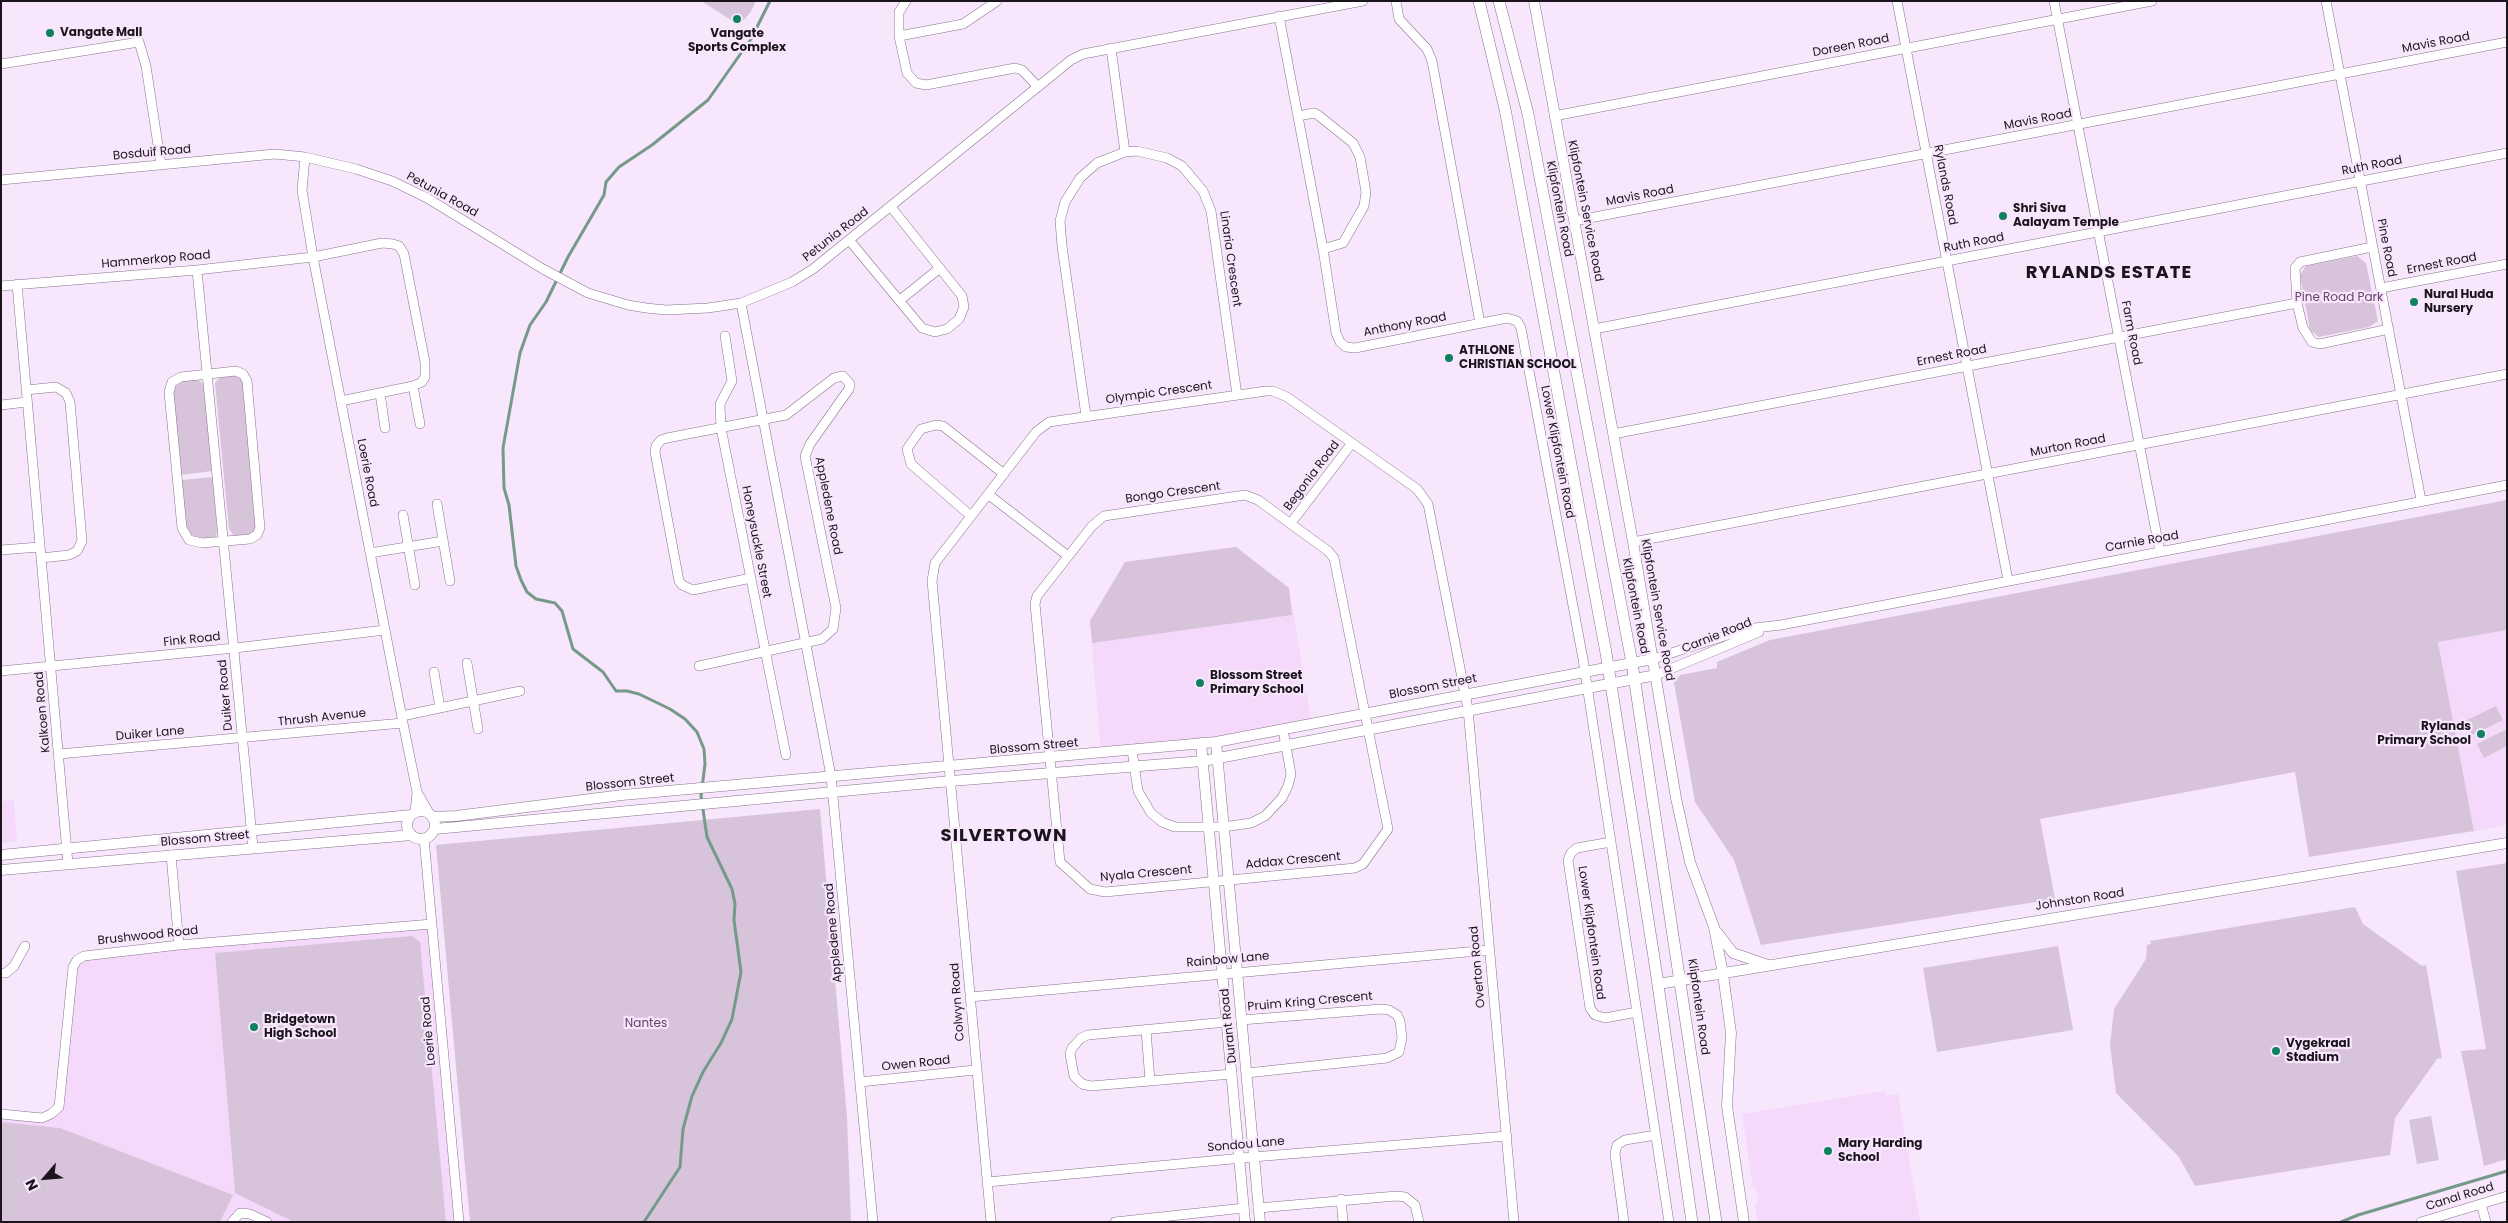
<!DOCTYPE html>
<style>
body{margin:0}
#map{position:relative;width:2508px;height:1223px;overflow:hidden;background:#f8e6fc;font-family:Poppins,sans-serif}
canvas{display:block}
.frame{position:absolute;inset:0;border:2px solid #1b141d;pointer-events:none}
.north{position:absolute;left:20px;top:1153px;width:50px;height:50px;-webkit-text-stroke:4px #f8e6fc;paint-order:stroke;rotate:243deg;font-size:14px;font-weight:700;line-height:20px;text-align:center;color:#1b141d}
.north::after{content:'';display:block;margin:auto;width:18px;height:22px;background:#1b141d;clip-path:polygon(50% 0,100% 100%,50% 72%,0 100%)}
</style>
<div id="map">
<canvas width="2508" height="1223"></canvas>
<div class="frame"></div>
<div class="north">N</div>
</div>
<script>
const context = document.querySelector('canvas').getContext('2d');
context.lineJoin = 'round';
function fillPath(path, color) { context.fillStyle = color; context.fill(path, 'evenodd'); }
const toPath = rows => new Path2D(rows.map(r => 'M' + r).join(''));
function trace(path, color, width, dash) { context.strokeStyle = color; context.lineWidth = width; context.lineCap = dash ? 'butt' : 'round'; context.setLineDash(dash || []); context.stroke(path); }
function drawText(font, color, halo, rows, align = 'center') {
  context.font = font + ' Poppins,sans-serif'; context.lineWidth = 4.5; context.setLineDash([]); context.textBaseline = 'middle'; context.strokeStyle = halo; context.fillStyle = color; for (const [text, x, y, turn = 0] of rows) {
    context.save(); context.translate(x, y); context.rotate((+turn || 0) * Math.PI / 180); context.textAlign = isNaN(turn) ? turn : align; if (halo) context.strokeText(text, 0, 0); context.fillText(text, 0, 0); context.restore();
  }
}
fillPath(toPath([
 [1236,547,1289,588,1312,724,1101,753,1090,621,1125,562],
 [2507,630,2507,825,2474,831,2438,642],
 [14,800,17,841,1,843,1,801],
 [432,924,459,1222,267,1222,250,1214,232,1222,1,1222,1,1114,42,1118,59,1107,72,978,84,956],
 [1885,1091,1886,1096,1898,1094,1920,1222,1758,1222,1755,1205,1758,1202,1757,1190,1753,1188,1742,1114]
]), '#f4d9fb');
fillPath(toPath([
 [701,1,756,1,750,13,739,25],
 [2357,256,2366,263,2378,321,2369,327,2319,337,2310,330,2300,275,2306,266],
 [236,375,243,381,256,527,252,534,235,537,229,529,215,383,221,376],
 [196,379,203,383,205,389,212,471,180,475,173,391,180,381],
 [213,477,217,530,216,537,197,540,187,534,181,480],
 [2507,500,2507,630,2438,642,2474,831,2309,857,2295,772,2040,819,2055,899,1761,945,1734,860,1695,802,1674,683,1680,675,1717,668,1717,662,1770,640],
 [1236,547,1289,588,1292,615,1092,643,1090,621,1125,562],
 [2496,706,2503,720,2472,735,2465,721],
 [2507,729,2507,746,2484,758,2477,744],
 [820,809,847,1117,851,1222,470,1222,436,845],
 [2507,863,2507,1159,2484,1166,2461,1051,2486,1049,2456,871],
 [2355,907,2363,924,2422,966,2426,965,2442,1058,2437,1059,2395,1118,2390,1155,2195,1186,2179,1157,2116,1093,2110,1045,2114,1009,2146,959,2147,945,2151,944,2150,941],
 [412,936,420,942,446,1222,294,1222,235,1193,215,953],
 [2058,946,2073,1030,1937,1052,1923,968],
 [2431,1116,2439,1160,2417,1164,2409,1120],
 [1,1122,60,1128,233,1195,220,1222,1,1222]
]), '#d7c4db');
trace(toPath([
 [644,1222,680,1167,683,1129,692,1096,703,1072,721,1043,732,1019,741,972,734,920,735,904,732,889,707,837,701,796,705,764,704,749,697,732,685,719,670,709,639,694,627,691,616,691,603,672,573,649,562,611,555,603,536,599,527,592,521,580,516,566,509,505,504,488,503,448,520,353,530,325,546,302,568,257,604,195,606,182,619,167,652,145,708,100,751,39,770,1],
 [2341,1222,2358,1215,2507,1171]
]), '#759a8a', 3);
const minor = toPath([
 [906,1,899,12,899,36,907,73,916,83,926,85,1015,68,1022,70,1038,87],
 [1396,1,1399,19,1427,49,1432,61,1480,323],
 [1897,1,2008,580],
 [2054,1,2160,552],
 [2326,1,2421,500],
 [1279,16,1323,249,1336,333,1340,342,1346,347,1355,348,1507,318,1517,321,1521,328,1583,659,1669,1222],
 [899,36,963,24,997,1],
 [1111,48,1125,152],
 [1,64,139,42,146,66,161,165],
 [1298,116,1314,113,1318,115,1353,143,1360,157,1366,192,1364,206,1343,243,1323,249],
 [1554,116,2152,1],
 [305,157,302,190,313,257,403,723,417,792,429,813],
 [1,180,275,154,305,157,356,169,392,181,427,198,543,269,588,293,628,305,646,308,666,310,708,308,741,303,792,282,813,269,1071,60,1083,54,1363,1],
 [1574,221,2507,42],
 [850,241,922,328,935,332,947,329,959,319,964,307,962,296,891,207],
 [2372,247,2300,262,2295,268,2297,303,2303,328,2312,342,2320,344,2389,329],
 [197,270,253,847],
 [17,284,68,864],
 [1,286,197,270,313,257,382,243,393,244,399,246,404,254,425,362,425,377,422,382,413,386,341,401],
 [2381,288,2507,264],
 [900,300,940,268],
 [741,303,831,776,873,1222],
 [1594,329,2507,153],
 [725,336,732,381,720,404,721,428,786,755],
 [236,371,243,374,247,381,260,528,257,535,250,539,202,543,189,540,182,528,169,392,172,382,181,377,236,371],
 [413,386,420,424],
 [26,390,56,387,66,393,70,402,82,541,77,551,69,555,41,558],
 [380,393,385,428],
 [1,405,27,402],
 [1086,416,1062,246,1060,221,1065,202,1080,178,1097,163,1125,152,1137,151,1167,158,1182,166,1203,191,1211,211,1237,395],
 [1613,434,2297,303],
 [989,495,1068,556],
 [1245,495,1258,500,1328,551,1334,558,1388,829,1363,864,1355,868,1105,892,1090,889,1060,862,1035,604,1037,596,1092,526,1104,516,1245,495],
 [437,504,450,581],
 [403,515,415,585],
 [971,516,911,464,907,449,921,429,936,425,943,426,1004,474],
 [1291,523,1352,443],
 [1633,542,2507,374],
 [1,550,39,547],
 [370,553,443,541],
 [1653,659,1746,629,1781,625,2507,485],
 [467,663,478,729],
 [699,666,822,639,833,629,836,608,805,456,810,444,849,389,850,384,843,376,834,378,786,415,667,438,661,440,656,446,655,452,679,581,682,585,693,590,751,578],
 [1,671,235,648,385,630],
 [434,672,440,708],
 [1656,675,1759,632],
 [402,716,520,691],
 [1132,750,1138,791,1151,813,1162,822,1175,827,1223,827,1251,823,1265,816,1282,798,1288,786,1291,774,1283,730],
 [59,754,403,723],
 [415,813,417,792],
 [424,838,459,1222],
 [1611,842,1577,848,1571,853,1568,860,1590,1008,1595,1015,1605,1018,1637,1012],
 [171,855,179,945],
 [1,973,6,973,14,966,25,946],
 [970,997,1489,950],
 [1241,1020,1381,1009,1389,1010,1397,1015,1400,1021,1402,1038,1399,1052,1387,1058,1247,1073],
 [1227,1022,1088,1035,1081,1038,1072,1048,1070,1054,1074,1076,1082,1084,1091,1086,1232,1074],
 [1146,1030,1150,1081],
 [860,1082,975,1070],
 [1,1114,42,1118,51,1114,59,1107,73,967,77,960,84,956,179,945,432,924],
 [987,1182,1253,1157,1507,1136],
 [1341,1199,1343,1222],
 [2481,1204,2486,1222],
 [1258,1208,1396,1196,1405,1197,1415,1205,1419,1222],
 [232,1222,240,1213,250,1214,267,1222],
 [991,1222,932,581,935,563,1036,432,1049,422,1266,391,1273,391,1287,397,1417,489,1428,504,1468,709,1514,1222],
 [1115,1222,1244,1208],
 [1624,1222,1615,1154,1617,1145,1625,1140,1656,1135],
 [2421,1222,2507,1196]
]);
const tertiary = toPath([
 [1534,1,1633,542,1676,798,1690,862,1714,927,1723,974,1731,1033,1727,1106,1744,1222],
 [1216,742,1260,1222],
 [1201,743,1245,1222],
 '407 825a14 14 0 1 1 28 0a14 14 0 1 1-28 0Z',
 [433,817,456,816,622,795,1216,742,1653,659],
 [435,829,951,781,1203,761,1656,675],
 [1,855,411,815],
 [1,870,412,835],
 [1717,932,1733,953,1768,965],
 [1658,984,2507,843]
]);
const secondary = toPath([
 [1479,1,1505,109,1606,653,1655,964,1692,1222],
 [1499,1,1528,114,1632,663,1716,1222]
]);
trace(minor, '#87738b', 10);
trace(tertiary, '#87738b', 11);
trace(secondary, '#87738b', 12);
trace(minor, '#fff', 9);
trace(tertiary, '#fff', 10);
trace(secondary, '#fff', 11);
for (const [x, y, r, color] of [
 [737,19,5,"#0e815f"],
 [50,33,5,"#0e815f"],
 [2003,216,5,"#0e815f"],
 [2414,302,5,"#0e815f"],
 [1449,358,5,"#0e815f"],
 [1200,683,5,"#0e815f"],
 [2481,734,5,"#0e815f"],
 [254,1027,5,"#0e815f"],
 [2276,1051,5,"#0e815f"],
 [1828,1151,5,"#0e815f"]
]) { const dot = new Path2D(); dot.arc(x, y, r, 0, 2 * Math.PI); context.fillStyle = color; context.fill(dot); trace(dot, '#f8e6fc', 2); }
drawText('bold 12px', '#1b141d', '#f8e6fc', [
 ["Vangate Mall",60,33],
 ["Vangate",737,34,"center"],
 ["Sports Complex",737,48,"center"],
 ["Shri Siva",2013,209],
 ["Aalayam Temple",2013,223],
 ["Nural Huda",2424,295],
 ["Nursery",2424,309],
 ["ATHLONE",1459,351],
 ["CHRISTIAN SCHOOL",1459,365],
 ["Blossom Street",1210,676],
 ["Primary School",1210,690],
 ["Rylands",2471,727,"right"],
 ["Primary School",2471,741,"right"],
 ["Bridgetown",264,1020],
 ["High School",264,1034],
 ["Vygekraal",2286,1044],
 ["Stadium",2286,1058],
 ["Mary Harding",1838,1144],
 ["School",1838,1158]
], 'left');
drawText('12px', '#1b141d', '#f8e6fc', [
 ["Mavis Road",2436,43,-11],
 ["Doreen Road",1851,46,-11],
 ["Mavis Road",2038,120,-11],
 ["Bosduif Road",152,153,-5],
 ["Ruth Road",2372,166,-11],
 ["Rylands Road",1945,185,79],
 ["Petunia Road",442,195,29],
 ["Mavis Road",1640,196,-11],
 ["Klipfontein Road",1559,209,79],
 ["Klipfontein Service Road",1585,211,79],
 ["Petunia Road",836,235,-38],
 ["Ruth Road",1974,243,-11],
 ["Pine Road",2386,248,79],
 ["Linaria Crescent",1230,259,82],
 ["Hammerkop Road",156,260,-5],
 ["Ernest Road",2442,264,-11],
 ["Anthony Road",1405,325,-11],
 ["Farm Road",2131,333,79],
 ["Ernest Road",1952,356,-11],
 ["Olympic Crescent",1159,393,-8],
 ["Murton Road",2068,446,-11],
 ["Lower Klipfontein Road",1557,452,79],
 ["Loerie Road",367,473,79],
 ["Begonia Road",1312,476,-53],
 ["Bongo Crescent",1173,493,-8],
 ["Appledene Road",828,506,79],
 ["Honeysuckle Street",756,542,79],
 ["Carnie Road",2142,542,-10],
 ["Klipfontein Road",1635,606,79],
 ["Klipfontein Service Road",1657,610,80],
 ["Carnie Road",1717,636,-22],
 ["Fink Road",192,640,-6],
 ["Blossom Street",1433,687,-11],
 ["Duiker Road",226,695,-95],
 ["Kalkoen Road",43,712,-95],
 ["Thrush Avenue",322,718,-6],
 ["Duiker Lane",150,734,-5],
 ["Blossom Street",1034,747,-5],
 ["Blossom Street",630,783,-6],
 ["Blossom Street",205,839,-5],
 ["Addax Crescent",1293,861,-5],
 ["Nyala Crescent",1146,874,-5],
 ["Johnston Road",2080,900,-9],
 ["Appledene Road",834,933,-95],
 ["Lower Klipfontein Road",1591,933,82],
 ["Brushwood Road",148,936,-6],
 ["Rainbow Lane",1228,960,-5],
 ["Overton Road",1478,967,-95],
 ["Colwyn Road",958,1002,-94],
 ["Pruim Kring Crescent",1310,1002,-5],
 ["Klipfontein Road",1698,1007,82],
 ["Durant Road",1229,1026,-96],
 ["Loerie Road",429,1031,-95],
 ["Owen Road",916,1064,-6],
 ["Sondou Lane",1246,1145,-5],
 ["Canal Road",2460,1197,-17]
]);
drawText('12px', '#63426b', '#f8e6fc', [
 ["Pine Road Park",2339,298],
 ["Nantes",646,1024]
]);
context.letterSpacing = '1px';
drawText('bold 18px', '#1b141d', '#f8e6fc', [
 ["RYLANDS ESTATE",2109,273],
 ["SILVERTOWN",1004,836]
]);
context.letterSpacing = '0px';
</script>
